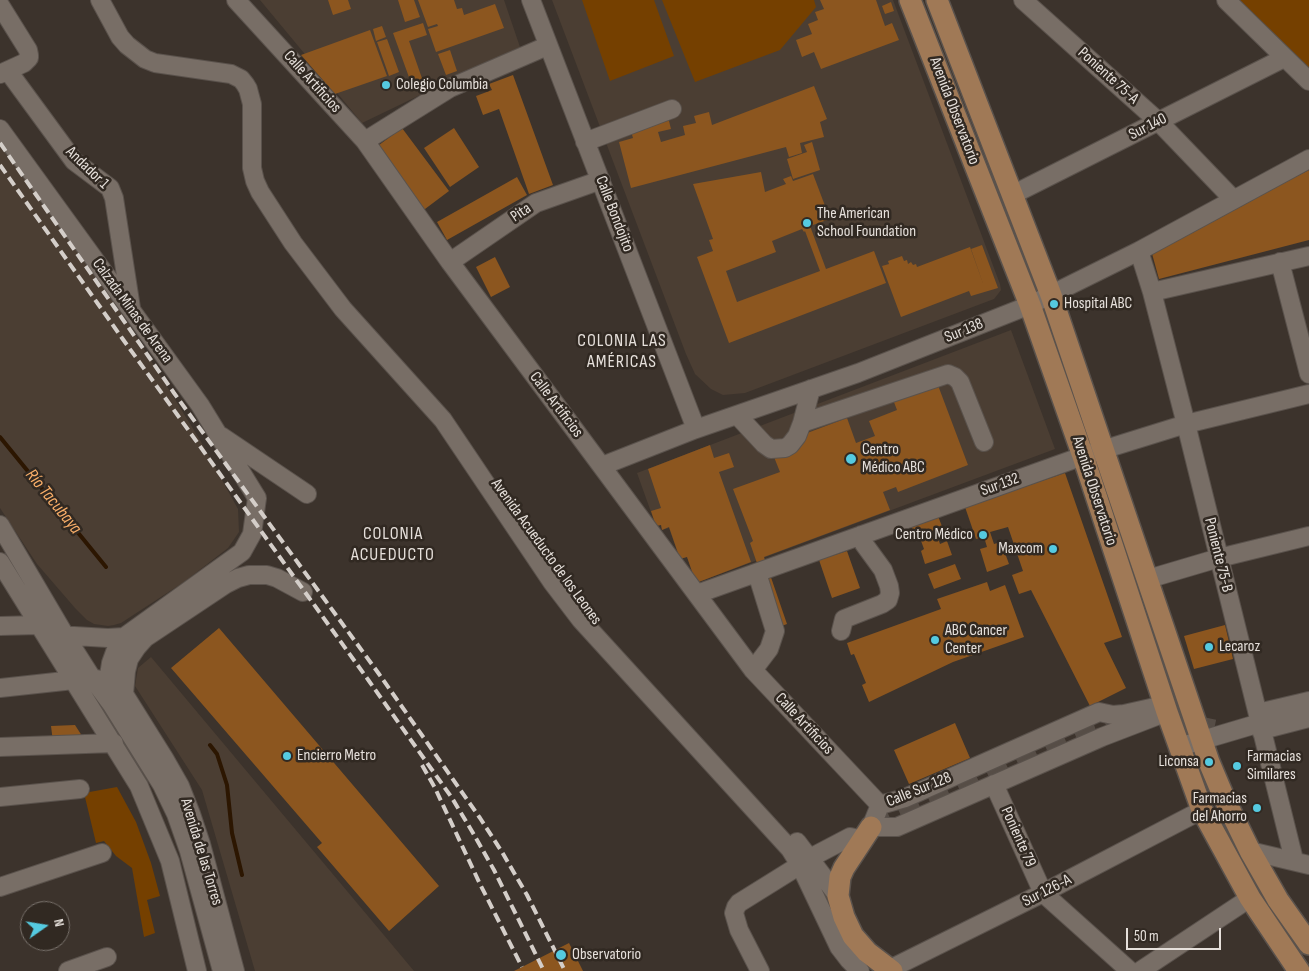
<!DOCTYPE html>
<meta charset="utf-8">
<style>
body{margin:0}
#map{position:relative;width:1309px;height:971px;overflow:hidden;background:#3c332c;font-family:"Sofia Sans Condensed",sans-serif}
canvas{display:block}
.north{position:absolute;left:20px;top:901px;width:50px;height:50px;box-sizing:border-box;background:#312922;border:1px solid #79726c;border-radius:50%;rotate:77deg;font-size:14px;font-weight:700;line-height:20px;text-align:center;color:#e6e0db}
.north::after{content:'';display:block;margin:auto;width:18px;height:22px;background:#55cae0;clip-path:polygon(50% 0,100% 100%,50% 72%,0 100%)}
.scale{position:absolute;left:1126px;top:928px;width:95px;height:22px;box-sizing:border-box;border:2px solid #e6e0db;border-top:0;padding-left:6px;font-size:15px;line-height:18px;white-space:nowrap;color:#e6e0db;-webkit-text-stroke:4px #312922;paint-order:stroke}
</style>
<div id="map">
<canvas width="1309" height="971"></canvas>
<div class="north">N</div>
<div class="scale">50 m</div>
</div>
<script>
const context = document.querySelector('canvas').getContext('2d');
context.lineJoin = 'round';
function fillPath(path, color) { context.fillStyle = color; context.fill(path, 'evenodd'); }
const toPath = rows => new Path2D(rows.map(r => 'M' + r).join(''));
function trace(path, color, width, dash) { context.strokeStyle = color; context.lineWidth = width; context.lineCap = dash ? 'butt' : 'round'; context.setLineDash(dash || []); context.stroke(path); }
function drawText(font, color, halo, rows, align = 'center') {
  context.font = font + ' "Sofia Sans Condensed",sans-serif'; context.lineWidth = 5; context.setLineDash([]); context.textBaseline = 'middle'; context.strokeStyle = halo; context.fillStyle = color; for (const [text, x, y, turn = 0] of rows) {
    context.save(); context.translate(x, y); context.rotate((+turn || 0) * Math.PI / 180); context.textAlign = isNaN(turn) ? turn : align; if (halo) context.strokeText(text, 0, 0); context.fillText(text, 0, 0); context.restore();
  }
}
fillPath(toPath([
 [260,0,504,0,520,47,362,123],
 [552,0,893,0,1000,284,1001,290,998,294,994,299,745,393,723,395,711,389,695,374,686,354],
 [0,142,123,315,200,440,238,509,239,532,228,548,184,582,121,623,114,625,108,626,94,624,87,620,75,608,37,564,0,508],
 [1011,330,1055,449,696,583,687,557,680,559,669,528,662,530,661,525,656,526,637,473],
 [151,657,414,971,255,971,202,790,135,686,138,668]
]), '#4b3e33');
fillPath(toPath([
 [582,0,654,0,674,56,610,81],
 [662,0,814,0,816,7,780,50,695,82],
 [1235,0,1309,0,1309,73],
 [117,787,136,822,151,863,160,896,147,900,155,933,144,937,132,868,116,856,104,841,96,843,84,793]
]), '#754000');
trace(toPath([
 [0,437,106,567],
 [210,745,217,754,227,785,232,833,242,875]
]), '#2c1601', 4);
fillPath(toPath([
 [328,0,348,0,351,9,333,15],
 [398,0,414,0,420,17,405,22],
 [418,0,454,0,457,9,462,8,464,15,495,4,504,28,436,52,428,29,438,26,437,24,428,27],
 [820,0,876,0,885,26,892,23,899,40,821,69,814,52,802,57,796,40,812,34,808,24,818,20,815,12,824,9],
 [891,2,894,11,885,14,882,6],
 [423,23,427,35,409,41,425,87,414,91,393,33],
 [382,26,386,37,376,41,373,29],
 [370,30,387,76,335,94,301,55],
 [387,39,399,72,389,76,377,42],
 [450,50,457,71,446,75,438,54],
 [513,75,553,185,529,194,499,109,483,115,476,96,492,90,489,84],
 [814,86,827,119,820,122,824,137,800,143,802,153,789,157,786,147,631,188,619,142,633,138,630,128,668,117,671,129,658,132,661,142,685,135,683,126,696,123,694,116,709,112,712,125],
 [402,128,449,191,421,212,375,148],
 [454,128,479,167,450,187,424,148],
 [812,142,820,170,793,179,787,159,807,152,804,145],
 [1309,170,1309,240,1159,279,1151,250],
 [761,172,765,192,786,184,783,179,791,176,793,181,813,174,830,219,810,226,826,269,874,251,886,283,729,343,697,257,713,251,709,240,713,239,693,184],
 [802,229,804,232,805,231,820,271,737,302,726,271,776,252,772,241],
 [517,177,527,195,447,240,437,222],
 [982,245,998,288,971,296,969,291,901,317,882,266,889,264,888,261,902,256,904,261,907,260,908,264,911,262,913,265,916,264,917,267,970,247,984,286,971,249],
 [495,257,510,287,491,297,476,267],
 [936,380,968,465,898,492,896,487,883,492,890,510,764,557,787,624,779,627,750,543,753,541,733,489,780,472,770,447,847,418,856,443,875,436,869,421,897,410,892,397],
 [710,445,714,458,729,453,734,467,719,472,751,562,696,583,687,557,680,559,669,527,662,530,661,525,656,526,651,511,661,508,648,469],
 [1065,473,1122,637,1104,643,1126,688,1090,706,1031,590,1019,594,1012,575,1023,571,1008,527,990,532,994,544,1001,542,1009,564,987,572,980,549,987,547,984,537,976,539,965,507],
 [938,516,943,529,936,532,940,544,947,541,952,555,925,564,921,551,924,549,920,538,916,539,911,525],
 [847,551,860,588,832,598,819,560],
 [955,564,961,579,934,589,928,574],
 [987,582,990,591,1005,585,1024,637,953,662,869,702,862,685,866,683,854,654,851,655,847,643,941,609,937,599],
 [1225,625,1233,659,1194,669,1184,636],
 [219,628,439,886,389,931,317,847,322,843,171,668],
 [955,723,970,758,909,784,894,750],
 [75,725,84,739,53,742,51,726],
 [569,943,583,971,514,971,522,967]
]), '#8c561f');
trace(toPath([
 [871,827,1081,734,1131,717,1146,715,1158,715,1185,724,1214,730]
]), '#564d46', 21, [21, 11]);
const minor = toPath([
 [100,0,120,37,127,45,145,59,155,63,231,74,241,79,245,84,248,89,252,104,252,168,255,181,260,192,293,243,343,309,443,420,552,582,581,620,790,849,800,865,839,947,849,960,860,971],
 [236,0,365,141,450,262,753,670,880,805],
 [531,0,696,429],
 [1023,0,1159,122,1233,199],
 [1226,0,1309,81],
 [0,5,28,50,29,55,29,58,24,63,0,74],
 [8,71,74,161,110,188,114,198,131,308],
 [0,129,200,405,257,498,252,534,242,552,124,637,115,652,111,663,108,682,112,705],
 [365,141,450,88,547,46],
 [585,142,672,109],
 [1012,195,1284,58],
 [1139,251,1152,292,1186,424,1294,860],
 [450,262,536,203,601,180],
 [1280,262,1309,374],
 [1152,292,1309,256],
 [737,415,764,444,771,449,785,448,790,445,797,436,802,423,811,389],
 [802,423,948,374,955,377,960,382,984,442],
 [221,436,307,494],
 [602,466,696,429,858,373,1030,305,1139,251,1309,159],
 [0,525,66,637,92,678,112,705,162,785,176,814,189,851,222,971],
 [0,562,139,786,170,861,197,971],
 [1148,579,1219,558,1309,536],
 [697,594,1083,456,1186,424,1309,394],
 [0,626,38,625],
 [841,631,844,619,882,604,888,600,890,593,889,586,883,570,864,544,861,535],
 [57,635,108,638,124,637],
 [753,670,769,649,775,631,757,573],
 [0,688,92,678,108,682,115,685,124,694,164,758,180,786,191,814,201,844,235,971],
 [124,694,126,671,129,659,137,647,145,638,226,584,238,578,249,575,267,575,277,578,303,592],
 [1164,705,1124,714,1113,715,1099,712,905,798,880,805,871,827,897,827,1102,737,1167,712],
 [1258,713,1309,701],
 [1262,733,1262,730,1309,718],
 [0,747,114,743],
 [1179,747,1260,723],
 [994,784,1043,893,1130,971],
 [0,797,80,789],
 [797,842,838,896],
 [1250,851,1309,865],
 [810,858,850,837,863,840],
 [0,887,102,853],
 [890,969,1043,893,1202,810],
 [68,971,107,957],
 [760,971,739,930,734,913,736,907,739,903,800,865],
 [1140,971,1250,898]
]);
const major = toPath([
 [910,0,1030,305,1083,456,1167,712,1202,810,1250,898,1299,971],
 [937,0,1051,295,1209,762,1225,800,1250,851,1278,900,1309,944],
 [871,827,844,868,840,877,838,896,844,917,853,936,867,952,892,971]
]);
trace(minor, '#5a524c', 20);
trace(major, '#5a524c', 24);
trace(minor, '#786e66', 18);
trace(major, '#a07956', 21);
trace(toPath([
 [0,143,174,393,379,674,480,818,502,852,527,895,565,971],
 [0,165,122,338,369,681,452,798,473,833,494,870,544,971],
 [422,765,435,788,480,884,522,967]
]), '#d4cec9', 4, [10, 5]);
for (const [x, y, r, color] of [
 [386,85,5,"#55cae0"],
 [807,223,5,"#55cae0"],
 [1054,304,5,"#55cae0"],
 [851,459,6,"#55cae0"],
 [983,535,5,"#55cae0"],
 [1053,549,5,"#55cae0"],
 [935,640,5,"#55cae0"],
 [1209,647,5,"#55cae0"],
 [287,756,5,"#55cae0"],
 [1209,762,5,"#55cae0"],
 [1237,766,5,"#55cae0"],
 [1257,808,5,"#55cae0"],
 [561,955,6,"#55cae0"]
]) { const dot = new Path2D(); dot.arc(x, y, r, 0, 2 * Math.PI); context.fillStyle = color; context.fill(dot); trace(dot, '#312922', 2); }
drawText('16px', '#e6e0db', '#312922', [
 ["Poniente 75-A",1108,76,42],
 ["Calle Artificios",312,82,48],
 ["Avenida Observatorio",954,111,69],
 ["Sur 140",1148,127,-27],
 ["Andador 1",87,168,44],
 ["Pita",521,213,-34],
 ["Calle Bondojito",614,214,69],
 ["Calzada Minas de Arena",132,311,54],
 ["Sur 138",964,331,-22],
 ["Calle Artificios",556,405,53],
 ["Sur 132",1000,485,-20],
 ["Avenida Observatorio",1094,491,72],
 ["Avenida Acueducto de los Leones",546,552,54],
 ["Poniente 75-B",1218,555,76],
 ["Calle Artificios",804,724,47],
 ["Calle Sur 128",919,790,-22],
 ["Poniente 79",1018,837,66],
 ["Avenida de las Torres",201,852,73],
 ["Sur 126-A",1047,891,-27]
]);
drawText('16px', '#e6e0db', '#312922', [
 ["Colegio Columbia",396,85],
 ["The American",817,214],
 ["School Foundation",817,232],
 ["Hospital ABC",1064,304],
 ["Centro",862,450],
 ["Médico ABC",862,468],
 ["Centro Médico",973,535,"right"],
 ["Maxcom",1043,549,"right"],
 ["ABC Cancer",945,631],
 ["Center",945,649],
 ["Lecaroz",1219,647],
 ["Encierro Metro",297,756],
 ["Farmacias",1247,757],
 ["Similares",1247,775],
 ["Liconsa",1199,762,"right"],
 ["Farmacias",1247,799,"right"],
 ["del Ahorro",1247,817,"right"],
 ["Observatorio",572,955]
], 'left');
context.letterSpacing = '1px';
drawText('18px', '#e6e0db', '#312922', [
 ["COLONIA LAS",622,341],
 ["AMÉRICAS",622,362],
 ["COLONIA",393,534],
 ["ACUEDUCTO",393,555]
]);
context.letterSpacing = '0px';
drawText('italic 18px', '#faaf69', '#312922', [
 ["Río Tacubaya",53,502,51]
]);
</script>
